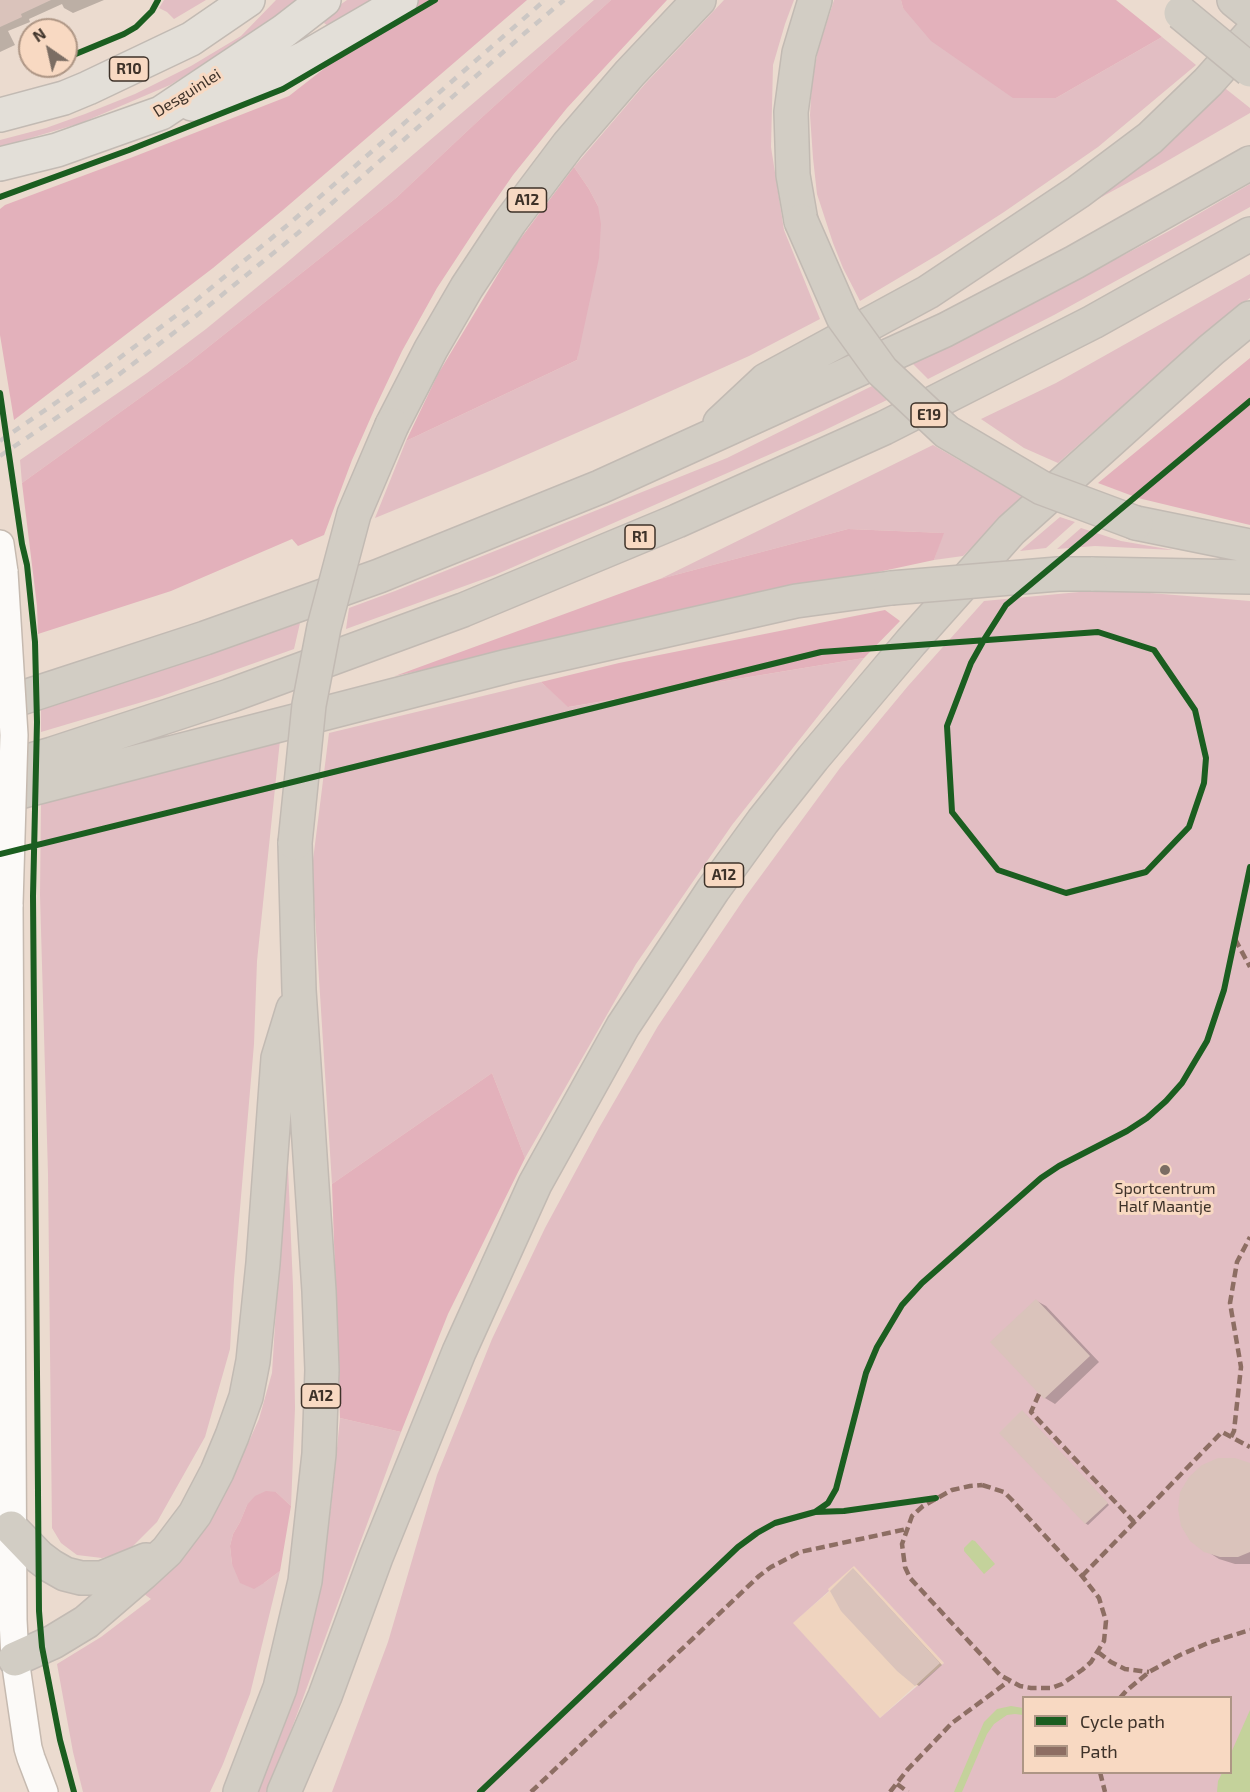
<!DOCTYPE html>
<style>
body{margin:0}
#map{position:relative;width:1250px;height:1792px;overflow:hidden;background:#ebdbcf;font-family:"Exo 2",sans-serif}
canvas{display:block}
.legend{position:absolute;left:1022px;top:1696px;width:210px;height:78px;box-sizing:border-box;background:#f8d9c2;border:2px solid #ae9685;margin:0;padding:8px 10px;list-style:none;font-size:18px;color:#3e3229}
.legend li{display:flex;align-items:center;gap:12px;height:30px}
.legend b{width:30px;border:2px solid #ae9685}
.north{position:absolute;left:18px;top:18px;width:60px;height:60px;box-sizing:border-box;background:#f8d9c2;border:2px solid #ae9685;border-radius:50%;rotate:326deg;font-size:16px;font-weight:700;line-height:24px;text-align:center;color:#3e3229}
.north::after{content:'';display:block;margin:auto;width:21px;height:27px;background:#7b6d63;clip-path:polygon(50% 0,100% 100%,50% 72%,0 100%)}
</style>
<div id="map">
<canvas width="1250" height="1792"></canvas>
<ul class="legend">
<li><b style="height:8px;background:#1b5e20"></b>Cycle path</li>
<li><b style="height:8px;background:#8d6e63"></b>Path</li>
</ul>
<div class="north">N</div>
</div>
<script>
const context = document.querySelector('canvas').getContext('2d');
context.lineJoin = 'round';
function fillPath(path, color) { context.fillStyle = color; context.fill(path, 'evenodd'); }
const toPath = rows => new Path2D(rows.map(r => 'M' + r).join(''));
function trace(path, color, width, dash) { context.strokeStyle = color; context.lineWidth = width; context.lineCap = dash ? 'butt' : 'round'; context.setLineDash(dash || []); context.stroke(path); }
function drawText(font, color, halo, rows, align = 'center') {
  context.font = font + ' "Exo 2",sans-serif'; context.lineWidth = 6; context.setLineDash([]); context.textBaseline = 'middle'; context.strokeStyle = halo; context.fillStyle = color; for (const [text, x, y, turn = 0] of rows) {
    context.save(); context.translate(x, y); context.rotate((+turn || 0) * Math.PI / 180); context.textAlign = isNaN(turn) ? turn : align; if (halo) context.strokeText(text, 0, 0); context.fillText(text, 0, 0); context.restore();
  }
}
fillPath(toPath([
 [854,1565,944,1663,917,1687,915,1686,880,1718,792,1623,829,1592,827,1589]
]), '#efd4bf');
fillPath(toPath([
 [164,0,206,0,174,19,167,12,159,8],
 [276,0,309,0,170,85,81,123,0,147,0,140,46,128,85,114,135,94,191,66,241,36],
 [347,0,375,0,331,28,324,23,327,14],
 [594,0,611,0,479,120,396,198,187,364,22,483,20,460,147,373,206,329,284,265],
 [724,0,794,0,785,24,773,65,771,147,784,230,820,319,749,356,622,413,492,470,375,518,406,441,577,360,598,206,589,189,574,167,645,84],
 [834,0,901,0,903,8,1056,98,1162,37,1196,65,1098,147,1004,212,939,254,860,301,843,268,833,243,817,194,813,158,810,115,812,81,818,50],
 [1221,85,1250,108,1250,113,1155,168,1085,206],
 [1250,184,1250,207,1054,315,928,379,912,363,1005,318,1169,231],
 [1250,274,1250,298,1190,346,1058,463,1024,448,981,419,1056,383],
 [872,386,887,400,823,431,495,575,346,629,349,608,395,591,727,458],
 [933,445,1025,498,963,556,934,560,943,533,848,529,660,579],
 [1060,517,1075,522,1046,548,1020,551],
 [1081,528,1121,541,1173,550,1095,546,1057,549],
 [1090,591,1137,592,1250,601,1250,1792,332,1792,388,1642,437,1475,492,1339,545,1228,599,1128,658,1026,746,896,840,768,908,686,984,601],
 [854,1566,944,1663,880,1718,793,1623,829,1591,828,1589],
 [1024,1698,1230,1698,1230,1772,1024,1772],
 [300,623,294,649,159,697,41,732,41,710],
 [864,658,732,825,636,964,525,1158,492,1073,332,1184,312,868,329,733,541,682,569,707],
 [280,740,257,961,254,1044,234,1279,230,1349,205,1437,157,1522,128,1551,102,1558,77,1555,61,1543,52,1528,48,1174,40,895,41,802],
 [285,1164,288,1167,293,1287,295,1408,291,1506,276,1492,247,1505,240,1522,233,1534,230,1546,232,1564,264,1583,280,1571,250,1694,223,1764,210,1792,83,1792,73,1752,57,1664,101,1637,151,1599,144,1594,185,1554,211,1521,232,1479,259,1419,272,1373],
 [340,1418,401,1432,282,1755,266,1792,258,1792,284,1727,309,1622,331,1507]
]), '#e2bec3');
fillPath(toPath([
 [412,0,527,0,283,210,213,268,14,420,0,335,0,209,5,205,133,157,289,96],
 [611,0,667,0,567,108,513,175,477,227,437,288,402,351,375,408,352,460,324,535,298,546,292,539,171,591,38,634,37,606,22,483,187,364,396,198,479,120],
 [901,0,1116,0,1162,37,1056,98,1013,98,931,41,903,8],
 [574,167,589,189,598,206,601,224,599,258,577,360,406,441,438,374,515,246],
 [1250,358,1250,525,1138,498,1098,483],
 [848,529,944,533,934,560,395,676,660,579],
 [885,610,900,621,864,658,568,707,541,682,619,663],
 [492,1073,525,1158,448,1314,401,1432,340,1418,332,1184],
 [266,1491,276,1492,291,1506,280,1571,264,1583,254,1589,240,1583,232,1564,230,1546,233,1534,240,1522,247,1505,255,1496]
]), '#e3b1bb');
fillPath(toPath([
 [972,1540,975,1541,995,1564,984,1574,964,1551,964,1548],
 [1011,1706,1023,1708,1023,1715,1015,1714,1007,1715,994,1724,987,1734,962,1792,954,1792,984,1722,997,1709],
 [1250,1710,1250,1792,1217,1792,1218,1781,1222,1773,1230,1772,1231,1753]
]), '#c4d29b');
fillPath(toPath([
 [0,0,104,0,73,13,64,8,62,4,29,19,30,22,8,31,15,45,0,52],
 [1037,1301,1046,1306,1099,1362,1055,1404,1045,1398],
 [1025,1414,1109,1505,1088,1525,1085,1523],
 [1250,1465,1250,1564,1235,1564,1219,1559,1205,1550],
 [854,1570,942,1665,919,1686,916,1684]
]), '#0003');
fillPath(toPath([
 [0,0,51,0,21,14,22,17,0,27],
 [1036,1299,1090,1356,1044,1399,990,1342],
 [1022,1410,1108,1503,1085,1524,999,1433],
 [1218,1458,1235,1458,1250,1463,1250,1552,1238,1557,1220,1557,1204,1552,1190,1541,1181,1526,1178,1509,1180,1492,1189,1477,1202,1465],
 [853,1568,940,1663,915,1686,897,1671,841,1611,830,1591]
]), '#dac3bb');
const tertiary = toPath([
 [0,544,4,572],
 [9,904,13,1620,15,1659,28,1748,31,1758,44,1792]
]);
const primary = toPath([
 [192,104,230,94,303,59,391,8,401,0],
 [0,115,64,98,88,88,191,39,248,0],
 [0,164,57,150,161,113,284,31,324,0]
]);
const motorway = toPath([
 [1234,0,1250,13],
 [801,221,793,175,791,112,799,53,815,0],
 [720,423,766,380,928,292,1078,192,1150,138,1208,82,1250,35],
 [392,425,431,349,467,287,510,222,568,145,630,73,699,0],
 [1136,523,1250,546],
 [1091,574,1250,577],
 [0,705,205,638,379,576,600,487,945,330,1075,262,1250,163],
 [0,769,52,754,229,696,463,610,677,521,884,428,1093,322,1250,234],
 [0,797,508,666,796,601,891,588],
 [11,1528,39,1557,51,1566,65,1574,81,1578,102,1578,146,1560],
 [15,1659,53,1642,86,1622,143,1573,167,1551,195,1514,217,1472,232,1436,246,1397,253,1361,263,1263,278,1058,293,1009],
 [240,1792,280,1688,305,1581,319,1454,322,1370,319,1291,299,990,295,843],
 [284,1792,325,1696,376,1557,459,1352,535,1184,623,1026,713,890,763,821,813,758,911,642,1011,530,1211,350,1250,318]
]);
trace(tertiary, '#c6bab0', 30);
trace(primary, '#c2bab3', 36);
trace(motorway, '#c2bab3', 36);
trace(tertiary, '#fcfaf8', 27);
trace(primary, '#e3dfd8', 33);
trace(motorway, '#d2cdc4', 33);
trace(toPath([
 [0,441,102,371,189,306,290,223,545,0],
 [0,456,109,382,196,316,298,233,526,32,564,0]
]), '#ccc7c4', 4.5, [8, 8]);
const tertiaryBridge = toPath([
 [4,572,14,735,9,904]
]);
const motorwayBridge = toPath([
 [1181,13,1250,70],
 [801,221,843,317,882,371,947,432,1042,488,1136,523],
 [891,588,1058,574,1091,574],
 [295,843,309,705,324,627,354,514,392,425]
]);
trace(tertiaryBridge, '#c6bab0', 30, []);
trace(motorwayBridge, '#c2bab3', 36, []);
trace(tertiaryBridge, '#fcfaf8', 27);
trace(motorwayBridge, '#d2cdc4', 33);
trace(toPath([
 [1235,939,1250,967],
 [1039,1394,1031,1412,1134,1522],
 [1231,1437,1234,1431,1241,1367,1230,1303,1237,1262,1250,1237],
 [982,1485,1004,1492,1012,1500,1082,1576,1099,1598,1106,1621,1104,1641,1091,1662,1082,1670,1062,1684,1051,1688,1031,1688,1020,1686,1000,1675,910,1578,905,1567,902,1544,912,1516,923,1506,952,1490,970,1486,982,1485],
 [1082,1576,1222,1432,1250,1447],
 [1098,1652,1111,1662,1125,1669,1149,1672],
 [1120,1698,1126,1691,1149,1672,1180,1655,1208,1643,1250,1630],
 [1100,1772,1105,1792],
 [897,1784,908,1792],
 [531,1792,759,1576,771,1567,800,1552,907,1529],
 [890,1792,908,1769,952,1723,1009,1681]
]), '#8d6e63', 4.5, [9, 4.5]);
trace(toPath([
 [66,58,124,34,136,27,152,11,158,0],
 [0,197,129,150,283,89,435,0],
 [0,393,22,544,27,565,35,642,37,722,33,896,39,1611,42,1647,60,1740,74,1792],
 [0,854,821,652,1098,632,1154,650,1195,710,1206,758,1204,783,1189,827,1146,872,1066,893,998,870,952,812,947,726,971,663,985,638,1006,605,1250,401],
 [815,1512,844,1511,936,1498],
 [480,1792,738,1547,757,1533,775,1523,815,1512,828,1503,836,1489,866,1373,877,1347,902,1305,922,1283,1041,1178,1059,1166,1127,1131,1147,1118,1166,1101,1182,1083,1207,1041,1224,990,1250,867]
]), '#1b5e20', 6);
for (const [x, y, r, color] of [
 [1165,1170,6,"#7b6d63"]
]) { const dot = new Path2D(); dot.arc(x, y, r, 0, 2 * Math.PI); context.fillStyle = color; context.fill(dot); trace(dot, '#f8d9c2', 2); }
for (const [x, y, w] of [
 [129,69,39],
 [527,200,39],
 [929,415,36],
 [640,537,30],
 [724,875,39],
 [321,1396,39]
]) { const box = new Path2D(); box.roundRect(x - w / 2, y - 12, w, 24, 4.5); context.fillStyle = '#f8d9c2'; context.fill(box); trace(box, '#3e3229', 1.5); }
drawText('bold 15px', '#3e3229', null, [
 ["R10",129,69],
 ["A12",527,200],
 ["E19",929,415],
 ["R1",640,537],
 ["A12",724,875],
 ["A12",321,1396]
]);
drawText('16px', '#3e3229', '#f8d9c2', [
 ["Desguinlei",187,93,-32]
]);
drawText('16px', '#3e3229', '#f8d9c2', [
 ["Sportcentrum",1165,1189],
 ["Half Maantje",1165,1207]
]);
</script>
